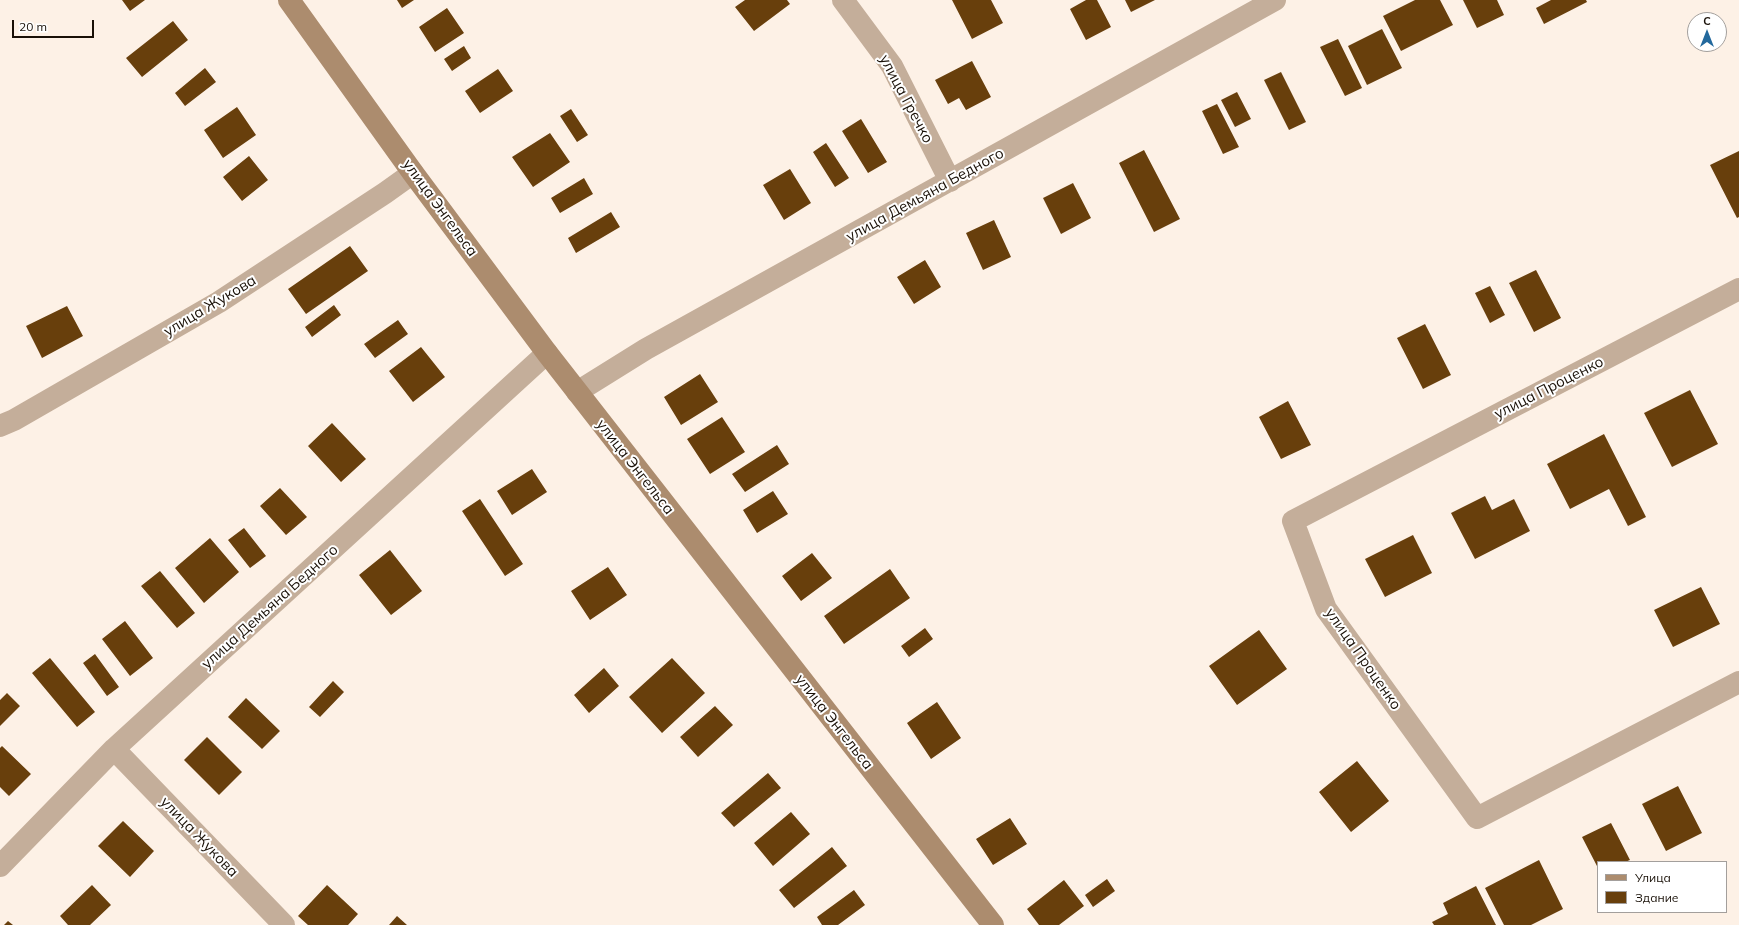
<!DOCTYPE html>
<meta charset="utf-8">
<style>
body{margin:0}
#map{position:relative;width:1739px;height:925px;overflow:hidden;background:#fdf1e6;font-family:Mulish,sans-serif}
canvas{display:block}
.legend{position:absolute;left:1597px;top:861px;width:130px;height:52px;box-sizing:border-box;background:#fff;border:1px solid #a39f9c;margin:0;padding:5px 7px;list-style:none;font-size:12px;color:#191007}
.legend li{display:flex;align-items:center;gap:8px;height:20px}
.legend b{width:20px;border:1px solid #a39f9c}
.north{position:absolute;left:1687px;top:12px;width:40px;height:40px;box-sizing:border-box;background:#fff;border:1px solid #a39f9c;border-radius:50%;rotate:0deg;font-size:11px;font-weight:700;line-height:16px;text-align:center;color:#191007}
.north::after{content:'';display:block;margin:auto;width:14px;height:18px;background:#23699d;clip-path:polygon(50% 0,100% 100%,50% 72%,0 100%)}
.scale{position:absolute;left:12px;top:20px;width:82px;height:18px;box-sizing:border-box;border:2px solid #191007;border-top:0;padding-left:5px;font-size:12px;line-height:14px;white-space:nowrap;color:#191007;-webkit-text-stroke:3px #fff;paint-order:stroke}
</style>
<div id="map">
<canvas width="1739" height="925"></canvas>
<ul class="legend">
<li><b style="height:5px;background:#ac8c6e"></b>Улица</li>
<li><b style="height:11px;background:#683f0c"></b>Здание</li>
</ul>
<div class="north">С</div>
<div class="scale">20 m</div>
</div>
<script>
const context = document.querySelector('canvas').getContext('2d');
context.lineJoin = 'round';
function fillPath(path, color) { context.fillStyle = color; context.fill(path, 'evenodd'); }
const toPath = rows => new Path2D(rows.map(r => 'M' + r).join(''));
function trace(path, color, width, dash) { context.strokeStyle = color; context.lineWidth = width; context.lineCap = dash ? 'butt' : 'round'; context.setLineDash(dash || []); context.stroke(path); }
function drawText(font, color, halo, rows, align = 'center') {
  context.font = font + ' Mulish,sans-serif'; context.lineWidth = 4; context.setLineDash([]); context.textBaseline = 'middle'; context.strokeStyle = halo; context.fillStyle = color; for (const [text, x, y, turn = 0] of rows) {
    context.save(); context.translate(x, y); context.rotate((+turn || 0) * Math.PI / 180); context.textAlign = isNaN(turn) ? turn : align; if (halo) context.strokeText(text, 0, 0); context.fillText(text, 0, 0); context.restore();
  }
}
fillPath(toPath([
 [122,0,145,0,130,11],
 [397,0,414,0,402,8],
 [745,0,787,0,790,4,754,31,735,7],
 [952,0,991,0,1003,23,972,39],
 [1086,0,1097,0,1111,27,1086,40,1070,9],
 [1125,0,1155,0,1131,12],
 [1415,0,1440,0,1453,25,1401,51,1383,16],
 [1463,0,1497,0,1504,15,1477,28],
 [1551,0,1586,0,1587,2,1544,24,1536,8],
 [447,8,464,33,435,52,419,27],
 [173,21,188,40,142,77,126,58],
 [1382,29,1402,68,1367,85,1348,46],
 [1338,39,1362,88,1345,96,1320,47],
 [464,46,471,58,452,71,444,59],
 [972,61,991,97,966,110,959,98,948,104,935,80],
 [205,68,216,82,185,106,175,93],
 [498,69,513,91,480,113,465,91],
 [1281,72,1306,122,1289,130,1264,80],
 [1237,92,1251,119,1235,127,1221,100],
 [1217,104,1239,147,1223,154,1202,111],
 [237,107,256,135,223,158,204,130],
 [571,109,588,135,577,142,560,116],
 [861,119,887,162,868,173,842,131],
 [550,133,570,162,533,187,512,157],
 [826,143,849,178,835,187,813,152],
 [1144,150,1180,219,1154,232,1119,163],
 [1739,151,1739,217,1737,218,1710,165],
 [249,156,268,180,242,201,223,177],
 [790,169,811,203,784,220,763,185],
 [584,178,593,194,560,213,551,198],
 [1073,183,1091,218,1061,234,1043,198],
 [611,212,620,227,576,253,568,238],
 [994,220,1011,257,983,270,966,233],
 [350,246,368,271,306,314,288,289],
 [925,260,941,287,914,304,897,277],
 [1536,270,1561,318,1534,332,1509,283],
 [1490,286,1505,315,1490,323,1475,293],
 [334,305,341,315,312,337,305,327],
 [67,306,83,336,42,358,26,326],
 [398,320,408,334,375,358,364,344],
 [1425,324,1451,375,1423,389,1397,338],
 [421,347,445,377,413,402,389,371],
 [700,374,718,402,681,425,664,397],
 [1690,390,1718,444,1672,467,1644,413],
 [1288,401,1311,445,1281,459,1259,417],
 [722,417,745,452,710,474,687,439],
 [332,423,366,459,341,482,308,446],
 [1604,434,1646,517,1628,526,1609,489,1570,509,1547,464],
 [777,445,789,464,745,492,732,474],
 [532,469,547,492,512,515,497,491],
 [280,488,307,517,286,535,260,506],
 [773,491,788,514,757,533,743,510],
 [1485,496,1492,510,1514,499,1530,531,1475,559,1451,513],
 [480,499,523,564,505,576,462,511],
 [244,528,266,556,250,568,228,540],
 [1413,535,1432,573,1385,597,1365,559],
 [210,538,239,572,204,603,175,568],
 [390,550,422,591,391,615,359,575],
 [812,553,832,578,801,601,782,576],
 [608,567,627,595,590,620,571,591],
 [890,569,910,598,844,644,824,616],
 [160,571,195,613,177,628,141,586],
 [1701,587,1720,624,1673,647,1654,610],
 [125,621,153,658,130,676,102,639],
 [925,628,933,639,909,657,901,646],
 [1259,630,1287,669,1237,705,1209,666],
 [95,654,119,687,107,696,83,663],
 [50,658,95,712,77,727,32,673],
 [672,658,705,693,662,733,629,697],
 [604,668,619,686,589,713,574,695],
 [333,681,344,692,320,717,309,707],
 [7,693,20,706,0,726,0,700],
 [246,698,280,731,262,749,228,717],
 [937,702,961,738,931,759,907,723],
 [715,706,733,725,698,757,680,737],
 [207,737,242,772,219,795,184,760],
 [2,746,31,774,9,796,0,787,0,748],
 [1357,761,1389,801,1351,832,1319,792],
 [768,773,781,788,734,827,721,813],
 [1678,786,1702,833,1666,851,1642,804],
 [791,812,810,834,773,866,754,843],
 [1010,818,1027,844,993,865,976,839],
 [123,821,154,851,130,877,98,846],
 [1611,823,1630,860,1625,862,1598,862,1598,868,1582,837],
 [832,847,847,866,794,908,779,890],
 [1539,860,1563,909,1531,925,1504,925,1485,888],
 [1107,879,1115,891,1093,907,1085,895],
 [1064,880,1084,906,1059,925,1039,925,1027,909],
 [92,885,111,905,90,925,68,925,60,916],
 [327,885,358,914,348,925,308,925,298,916],
 [1476,886,1496,925,1434,925,1432,922,1448,914,1443,903],
 [854,890,865,905,838,925,822,925,817,917],
 [397,916,407,925,389,925],
 [8,921,13,925,4,925]
]), '#683f0c');
trace(toPath([
 [843,0,892,66,950,181],
 [1739,289,1293,521,1326,609,1477,818,1739,682],
 [577,392,646,349,1275,0],
 [0,426,14,420,219,302,385,193,413,173],
 [114,749,284,925],
 [0,866,114,749,547,353]
]), '#c4ae9a', 22);
trace(toPath([
 [289,0,413,173,547,353,993,925]
]), '#ac8c6e', 22);
drawText('15px', '#191007', '#fff', [
 ["улица Гречко",906,99,62],
 ["улица Демьяна Бедного",925,195,-29],
 ["улица Энгельса",440,208,54],
 ["улица Жукова",210,306,-31],
 ["улица Проценко",1549,388,-27],
 ["улица Энгельса",635,467,52],
 ["улица Демьяна Бедного",270,607,-42],
 ["улица Проценко",1363,659,55],
 ["улица Энгельса",834,722,52],
 ["улица Жукова",199,837,46]
]);
</script>
